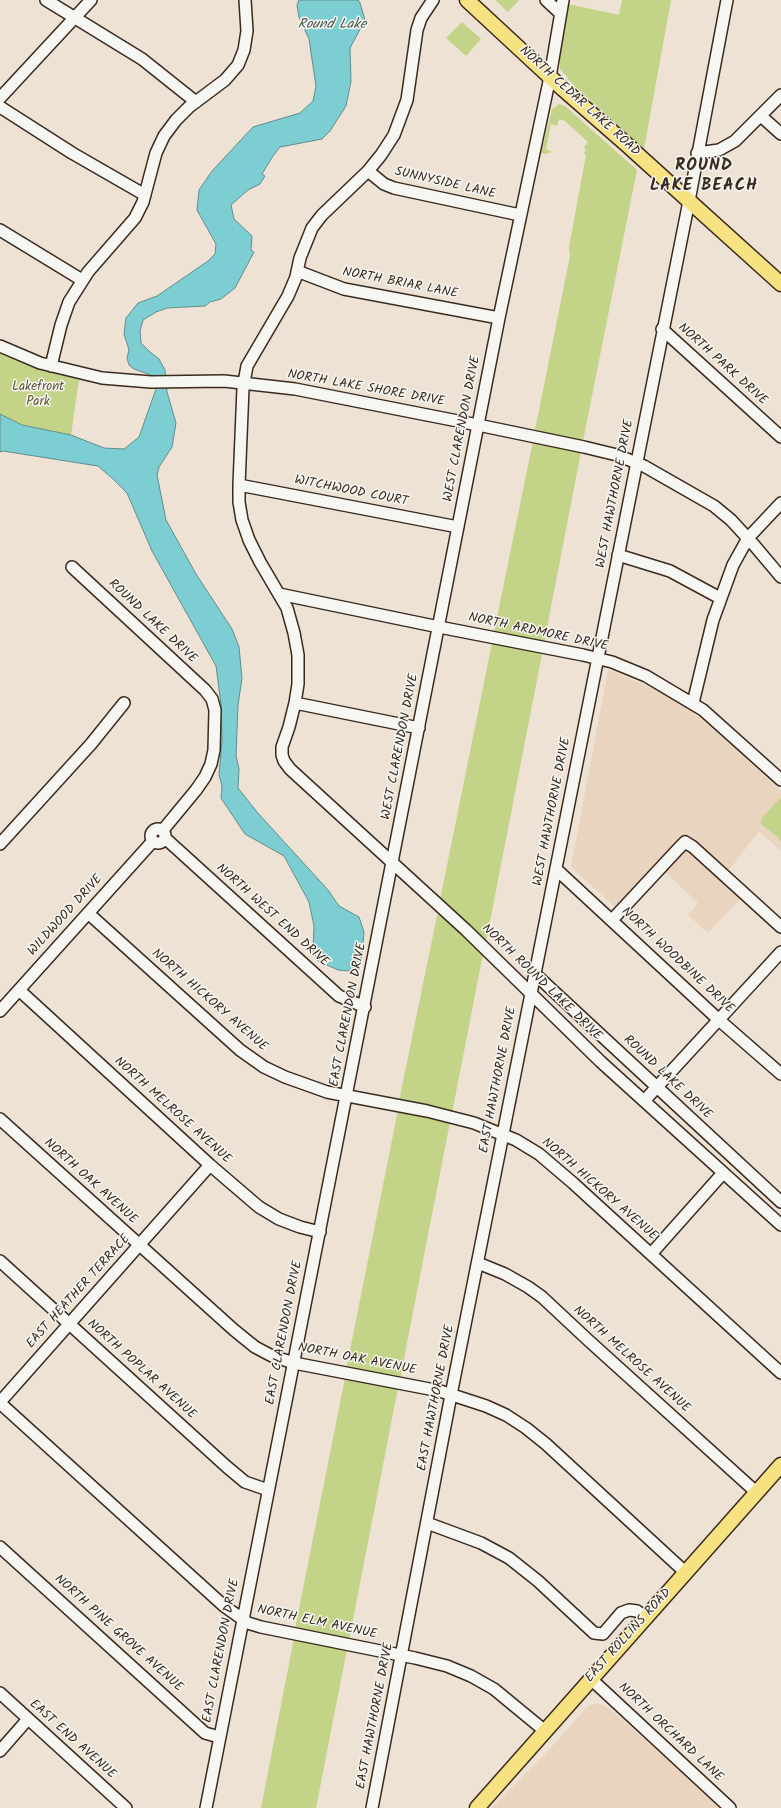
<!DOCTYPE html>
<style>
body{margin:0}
canvas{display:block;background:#eee2d4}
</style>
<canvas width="781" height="1808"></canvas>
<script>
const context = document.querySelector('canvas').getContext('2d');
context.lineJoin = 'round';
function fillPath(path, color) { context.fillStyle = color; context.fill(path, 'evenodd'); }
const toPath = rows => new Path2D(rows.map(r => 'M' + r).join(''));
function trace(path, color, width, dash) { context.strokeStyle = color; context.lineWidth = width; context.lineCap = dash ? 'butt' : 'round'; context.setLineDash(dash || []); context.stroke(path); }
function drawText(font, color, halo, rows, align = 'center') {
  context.font = font + ' Kalam,sans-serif'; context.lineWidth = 3; context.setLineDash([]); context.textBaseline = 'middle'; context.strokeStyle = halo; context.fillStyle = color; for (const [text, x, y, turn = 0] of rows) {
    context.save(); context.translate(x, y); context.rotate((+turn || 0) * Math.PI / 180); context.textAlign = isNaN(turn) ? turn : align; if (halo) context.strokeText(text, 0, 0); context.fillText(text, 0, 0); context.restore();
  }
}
fillPath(toPath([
 [608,670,656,690,687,708,715,731,781,791,781,851,759,831,723,878,742,897,708,933,688,915,698,903,656,863,615,907,571,867],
 [598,1703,610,1709,722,1808,491,1808,548,1751,588,1706]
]), '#e9d4bf');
fillPath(toPath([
 [497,0,519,0,508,12,496,1],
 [622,0,671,0,644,149,567,79,568,78,560,69,560,49,568,4,619,15],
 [462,22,481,39,466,56,446,38],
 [559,104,565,106,637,170,583,441,535,430,570,256,569,247,586,155,584,153,586,150,584,147,588,142,565,121,559,119,557,126,551,124,546,149,552,152,546,154,541,153,552,109],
 [0,346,80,373,71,435,22,425,0,414],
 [533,441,581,452,544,643,494,632],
 [492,643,542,654,486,942,440,900],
 [780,798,781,798,781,842,778,837,761,824,761,819],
 [438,911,483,954,452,1113,399,1101],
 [398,1110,450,1122,400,1379,346,1370],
 [345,1378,398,1388,349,1640,295,1629],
 [294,1638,347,1649,316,1808,261,1808]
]), '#c3d387');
const water = toPath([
 [299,0,358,0,360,3,365,20,350,48,351,81,346,106,330,131,322,139,280,147,273,156,262,174,265,176,260,184,248,190,231,205,234,219,252,236,251,250,254,252,235,288,221,299,210,302,205,306,167,308,156,312,143,320,140,331,141,343,150,352,159,359,165,370,167,392,176,423,172,447,159,467,157,475,166,520,196,574,232,629,239,647,242,678,238,705,236,756,239,769,238,788,257,812,328,890,339,906,359,917,364,932,362,956,358,965,348,971,338,970,318,961,313,950,314,926,309,902,284,856,245,834,221,798,222,786,219,775,222,740,221,704,216,666,152,551,127,493,113,479,98,466,3,451,0,452,0,414,22,425,71,435,104,448,124,449,139,437,156,389,151,375,134,369,129,365,127,358,129,350,124,334,126,318,138,303,157,296,208,261,215,254,216,244,197,210,199,190,212,171,253,127,300,113,313,101,316,86,309,39,299,17,297,5,299,0]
]);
fillPath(water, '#7cced3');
trace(water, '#628c8b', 1);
const minor = toPath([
 [46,0,142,59,196,102],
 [433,0,421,18,417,30,407,100,394,135,381,155,368,171,322,215,312,228,300,258,296,277,288,296,247,366,243,388,239,485,239,502,242,520,249,540,260,562,287,608,294,633,298,655,298,684,295,703,289,727,282,747,282,755,284,761,290,769,466,930,601,1062,781,1225],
 [546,0,560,13],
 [0,98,91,0],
 [0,107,72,153,145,195],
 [761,116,781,134],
 [697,153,719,150,735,141,781,95],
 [368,171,384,184,394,188,520,215],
 [0,230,82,280],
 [297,271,344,289,499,318],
 [662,329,781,437],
 [0,346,40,363,102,378,151,382,224,381,295,389,478,425,584,447,617,455,644,466,714,506,731,520,754,545,781,577],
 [51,366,61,325,69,302,88,272,135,218,143,202,156,153,164,136,176,120,189,107,225,80,238,65,244,50,247,31,245,0],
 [239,485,458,527],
 [618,555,670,571,720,598],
 [72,567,205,690,212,699,215,710,214,750,211,764,205,777,196,790,163,830],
 [279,594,439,627,583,655,612,662,646,676,703,710,781,780],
 [295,703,419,728],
 [693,703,713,620,733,565,748,538,781,503],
 '151 836a7 7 0 1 1 14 0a7 7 0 1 1-14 0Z',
 [165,838,339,996,365,1007],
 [0,844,91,744,124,703],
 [556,869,719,1020,781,1074],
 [88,913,240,1050,264,1067,285,1077,327,1092,427,1111,474,1123,516,1140,539,1154,573,1183,781,1373],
 [612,920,679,848,685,842,693,847,781,927],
 [535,974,781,1202],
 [19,990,210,1165,259,1207,279,1219,300,1227,320,1232],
 [0,1011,153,841],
 [644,1101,781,952],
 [0,1119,234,1330,255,1347,272,1356,294,1363,440,1391,486,1406,506,1415,526,1428,546,1444,685,1572],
 [651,1254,723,1173],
 [0,1261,227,1467,245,1482,268,1490],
 [478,1263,505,1274,528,1287,542,1297,588,1340,756,1492],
 [0,1402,210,1165],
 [0,1403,224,1606,248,1623,261,1627,415,1658,447,1666,471,1676,494,1689,545,1731],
 [427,1523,481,1543,509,1558,538,1581,594,1633,603,1634,621,1613,629,1610,637,1611,646,1617],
 [0,1547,205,1733,219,1737],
 [591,1679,730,1808],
 [0,1693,126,1808],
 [0,1751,28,1719],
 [206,1808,499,318,550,77,563,0],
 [372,1808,451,1395,689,201,727,0]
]);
const major = toPath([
 [467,0,563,89,626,144,781,284],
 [477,1808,781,1465]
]);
trace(minor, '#3b2a1e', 14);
trace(major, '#3b2a1e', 17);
trace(minor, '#f6f6f2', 11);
trace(major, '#f7e281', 14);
drawText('13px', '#3b2a1e', '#f6f6f2', [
 ["NORTH CEDAR LAKE ROAD",579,102,42],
 ["SUNNYSIDE LANE",445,184,13],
 ["NORTH BRIAR LANE",400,284,11],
 ["NORTH PARK DRIVE",722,365,42],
 ["NORTH LAKE SHORE DRIVE",366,389,10],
 ["WEST CLARENDON DRIVE",463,429,-79],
 ["WITCHWOOD COURT",351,492,11],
 ["WEST HAWTHORNE DRIVE",616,494,-79],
 ["ROUND LAKE DRIVE",152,622,43],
 ["NORTH ARDMORE DRIVE",538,633,12],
 ["WEST CLARENDON DRIVE",401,747,-79],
 ["WEST HAWTHORNE DRIVE",553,812,-79],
 ["WILDWOOD DRIVE",66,916,-48],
 ["NORTH WEST END DRIVE",272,916,42],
 ["NORTH WOODBINE DRIVE",677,961,43],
 ["NORTH ROUND LAKE DRIVE",541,983,44],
 ["NORTH HICKORY AVENUE",209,1001,41],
 ["EAST CLARENDON DRIVE",349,1015,-79],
 ["ROUND LAKE DRIVE",667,1078,43],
 ["EAST HAWTHORNE DRIVE",499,1080,-79],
 ["NORTH MELROSE AVENUE",172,1111,42],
 ["NORTH OAK AVENUE",90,1182,42],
 ["NORTH HICKORY AVENUE",599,1190,41],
 ["EAST HEATHER TERRACE",79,1292,-48],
 ["EAST CLARENDON DRIVE",285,1333,-79],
 ["NORTH OAK AVENUE",357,1360,11],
 ["NORTH MELROSE AVENUE",631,1360,42],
 ["NORTH POPLAR AVENUE",141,1370,42],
 ["EAST HAWTHORNE DRIVE",437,1398,-79],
 ["NORTH ELM AVENUE",317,1623,12],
 ["NORTH PINE GROVE AVENUE",118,1634,42],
 ["EAST ROLLINS ROAD",629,1636,-48],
 ["EAST CLARENDON DRIVE",222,1651,-79],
 ["EAST HAWTHORNE DRIVE",376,1716,-79],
 ["NORTH ORCHARD LANE",670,1733,43],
 ["EAST END AVENUE",72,1740,42]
]);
drawText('13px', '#5d5438', '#f6f6f2', [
 ["Lakefront",38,388],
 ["Park",38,403]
]);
drawText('italic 14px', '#4e5b54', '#f6f6f2', [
 ["Round Lake",332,26]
]);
context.letterSpacing = '1px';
drawText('bold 17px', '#3b2a1e', '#f6f6f2', [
 ["ROUND",704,167],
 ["LAKE BEACH",704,187]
]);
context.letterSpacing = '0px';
</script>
